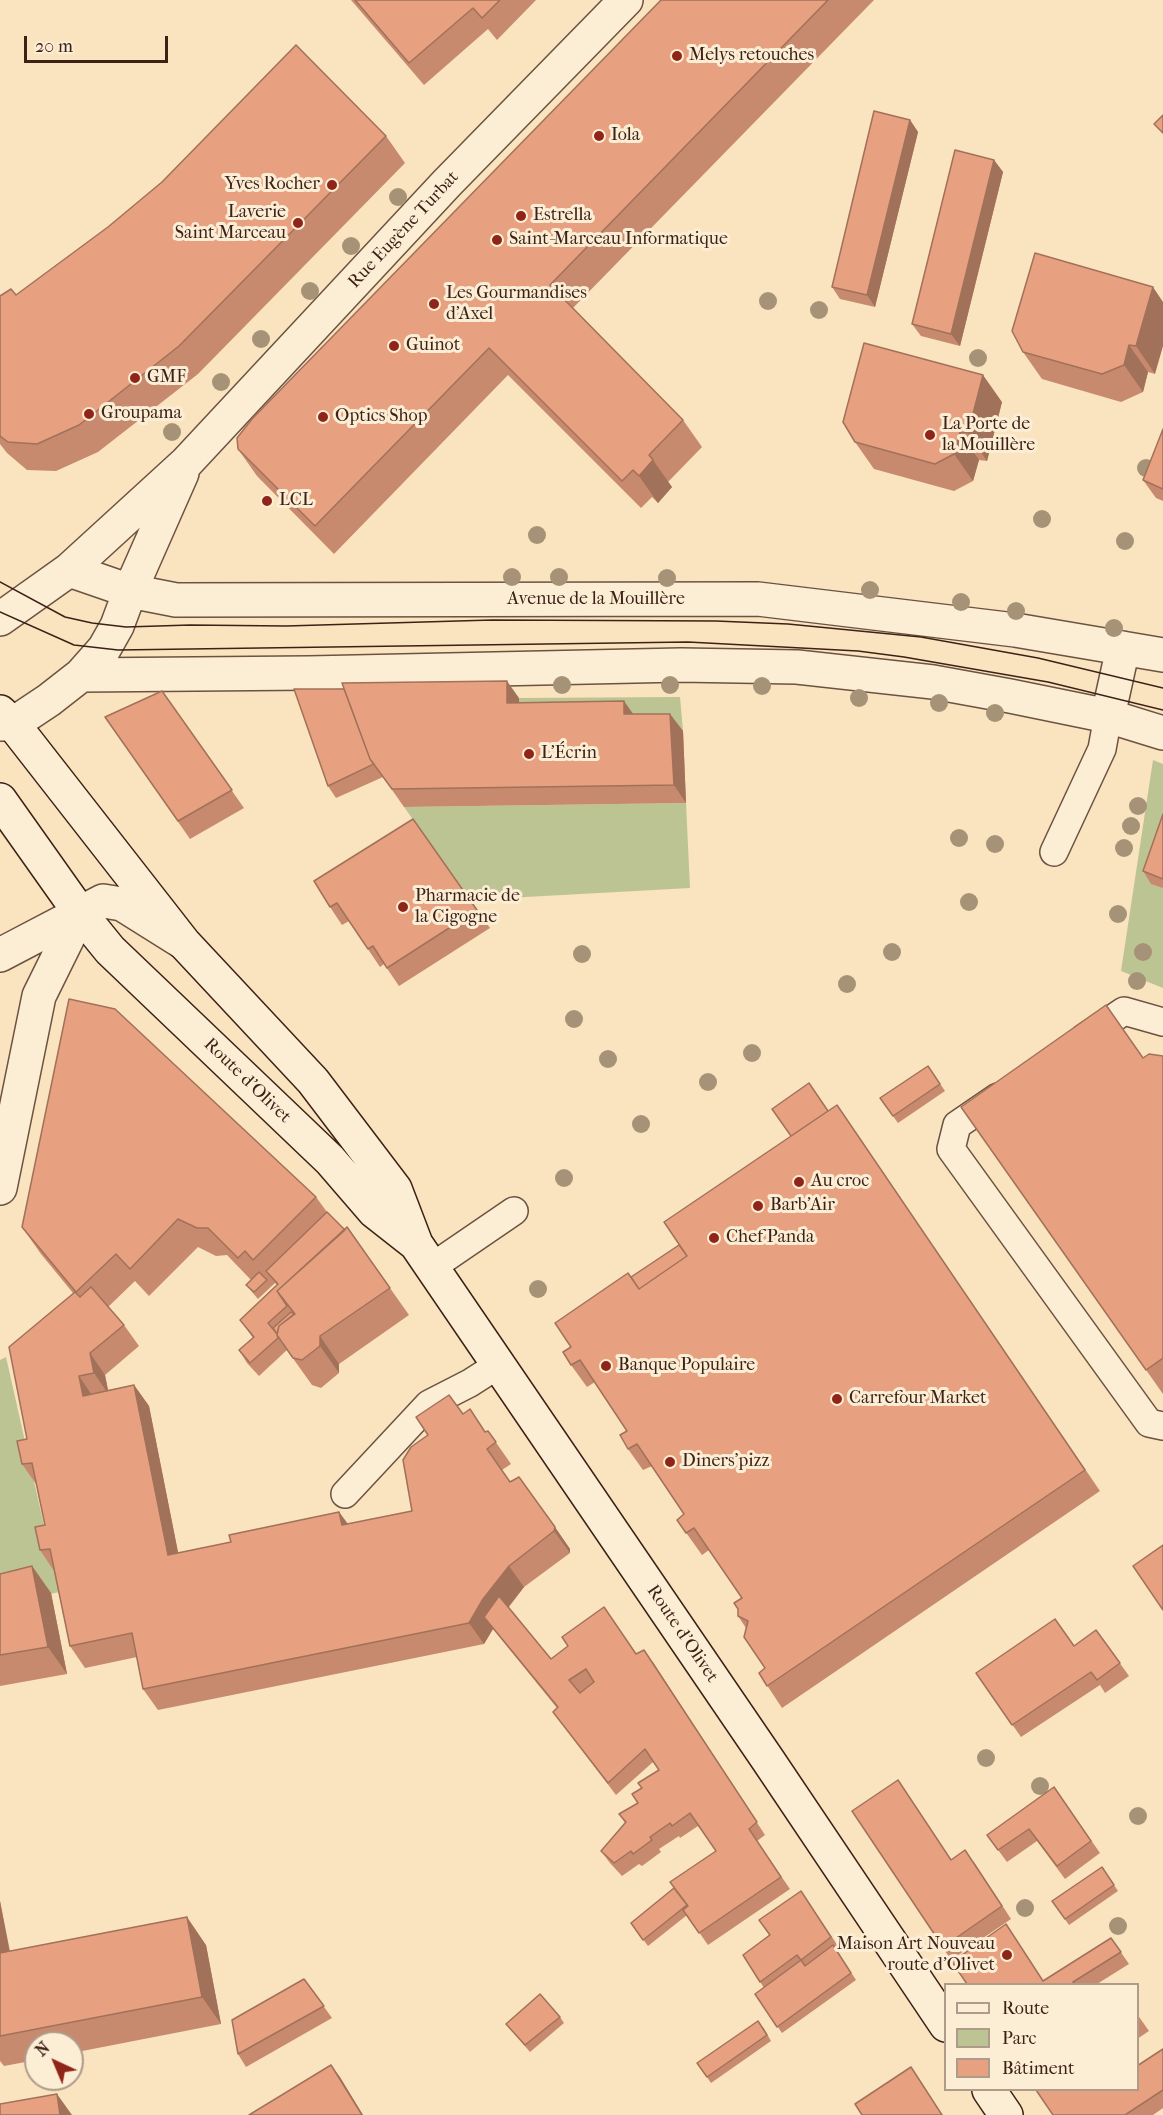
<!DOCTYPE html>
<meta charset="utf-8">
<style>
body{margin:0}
#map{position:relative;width:1163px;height:2115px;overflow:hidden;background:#fae3bf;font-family:"IM FELL French Canon",serif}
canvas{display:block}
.legend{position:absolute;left:944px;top:1983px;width:195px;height:108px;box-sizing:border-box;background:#fcedd5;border:2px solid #af9b89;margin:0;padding:8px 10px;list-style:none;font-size:18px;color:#3c2117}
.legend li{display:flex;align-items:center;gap:12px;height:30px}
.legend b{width:30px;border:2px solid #af9b89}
.north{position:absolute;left:24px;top:2031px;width:60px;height:60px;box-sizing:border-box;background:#fcedd5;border:2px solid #af9b89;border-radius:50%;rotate:316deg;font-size:16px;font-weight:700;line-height:24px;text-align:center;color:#3c2117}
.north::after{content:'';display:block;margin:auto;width:21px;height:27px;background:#8f2418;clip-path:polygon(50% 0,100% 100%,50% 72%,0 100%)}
.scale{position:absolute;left:24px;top:36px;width:144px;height:27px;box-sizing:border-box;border:3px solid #3c2117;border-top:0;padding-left:8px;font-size:18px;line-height:21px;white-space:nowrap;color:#3c2117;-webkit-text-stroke:4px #fcedd5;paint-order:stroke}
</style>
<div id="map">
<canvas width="1163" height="2115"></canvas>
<ul class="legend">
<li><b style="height:8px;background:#fcedd5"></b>Route</li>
<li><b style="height:16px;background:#bcc494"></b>Parc</li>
<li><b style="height:16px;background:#e7a180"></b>Bâtiment</li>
</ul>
<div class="north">N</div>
<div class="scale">20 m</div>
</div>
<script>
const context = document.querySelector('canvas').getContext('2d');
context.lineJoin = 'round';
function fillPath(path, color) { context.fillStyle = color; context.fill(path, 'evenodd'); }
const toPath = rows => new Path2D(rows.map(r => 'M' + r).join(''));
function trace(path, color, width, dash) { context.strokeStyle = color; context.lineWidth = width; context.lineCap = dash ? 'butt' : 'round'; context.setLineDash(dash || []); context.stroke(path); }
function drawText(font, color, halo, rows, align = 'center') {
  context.font = font + ' "IM FELL French Canon",serif'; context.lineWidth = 6; context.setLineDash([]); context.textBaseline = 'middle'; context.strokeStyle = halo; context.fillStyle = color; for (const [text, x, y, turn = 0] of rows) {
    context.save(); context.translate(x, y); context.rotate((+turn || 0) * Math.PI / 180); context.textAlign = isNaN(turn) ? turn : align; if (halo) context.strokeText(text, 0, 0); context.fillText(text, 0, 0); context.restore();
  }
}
fillPath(toPath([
 [680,697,683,731,636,732,520,720,519,698],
 [1153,760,1163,764,1163,988,1121,971],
 [686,803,690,888,471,900,404,807],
 [6,1357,59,1592,0,1606,0,1360]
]), '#bcc494');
const service = toPath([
 [1054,852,1102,749,1108,716],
 [1084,1038,1124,1011,1163,1022],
 [998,1097,957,1125,951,1149,1149,1423,1163,1426],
 [432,1267,514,1211],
 [345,1494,429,1404,470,1383,498,1365]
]);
const minor = toPath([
 [69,570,130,591,176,600,758,599,1015,630,1163,655],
 [0,619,69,570,186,463,447,183,626,0],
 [81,675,309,673,681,665,797,667,933,682,1010,696,1108,716,1163,733],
 [1108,716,1123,648],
 [0,724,13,724,49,700,81,675,104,649,117,626,130,591,182,473],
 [0,955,103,901,122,904,181,941],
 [0,1188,39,996,80,913]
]);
const secondary = toPath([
 [0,712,13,724,184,943,313,1081,395,1189,416,1244,768,1760,946,2025],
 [0,800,80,913,110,950,330,1160,374,1211,416,1244],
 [989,2090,1006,2115]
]);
trace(service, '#6c5241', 30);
trace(minor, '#6c5241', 36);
trace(secondary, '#3c2117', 36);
trace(service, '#fcedd5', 27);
trace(minor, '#fcedd5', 33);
trace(secondary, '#fcedd5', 33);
trace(toPath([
 [0,582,65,617,92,623,126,627,190,625,286,626,492,620,716,621,788,624,921,637,1038,658,1163,688],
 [0,612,74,645,118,650,688,642,858,651,904,657,1048,682,1163,710]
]), '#3c2117', 1.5);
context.fillStyle = '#a69377';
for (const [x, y] of [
 [398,197],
 [351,246],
 [310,291],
 [768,301],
 [819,310],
 [261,339],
 [978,358],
 [221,382],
 [172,432],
 [1146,468],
 [1042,519],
 [537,535],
 [1125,541],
 [512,577],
 [559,577],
 [667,578],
 [870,590],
 [961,602],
 [1016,611],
 [1114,628],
 [562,685],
 [670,685],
 [762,686],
 [859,698],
 [939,703],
 [995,713],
 [1138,806],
 [1131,826],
 [959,838],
 [995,844],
 [1124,848],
 [969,902],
 [1118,914],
 [892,952],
 [1143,952],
 [582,954],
 [1137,981],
 [847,984],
 [574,1019],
 [752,1053],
 [608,1059],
 [708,1082],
 [641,1124],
 [564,1178],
 [538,1289],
 [986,1758],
 [1040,1786],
 [1138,1816],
 [1025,1908],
 [1118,1926]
]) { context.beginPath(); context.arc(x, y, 9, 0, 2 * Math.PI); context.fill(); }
fillPath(toPath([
 [351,0,536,0,497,40,488,29,424,85],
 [661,0,874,0,573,308,683,420,702,447,668,482,672,487,658,503,652,497,641,508,508,375,334,554,257,476,238,449],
 [910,120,918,132,875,307,840,299,832,287],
 [386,136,405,163,198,374,98,452,56,471,27,470,7,453,0,444,0,296,16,295],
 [994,160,1003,172,960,346,921,336,912,324],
 [1153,287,1155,374,1148,372,1143,392,1121,402,1042,379,1023,352],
 [1002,402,987,461,979,460,973,481,954,491,874,469,855,442],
 [1163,429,1163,501,1156,498,1143,480],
 [162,691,244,808,190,839,105,717],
 [519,698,519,703,633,714,670,714,683,731,686,803,404,807,383,777,336,798,328,786],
 [1163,814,1163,888,1151,884,1143,871],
 [413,819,490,928,399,986,384,964,380,967,349,921,342,925,330,907],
 [1163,1056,1163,1394,961,1107,1143,1058],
 [928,1066,945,1091,898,1123,880,1098],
 [837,1105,1100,1491,782,1708,759,1673,765,1668,746,1628,738,1616,742,1598,709,1550,702,1555,677,1520,684,1514,652,1466,643,1470,628,1449,627,1431,595,1382,587,1387,571,1365,571,1347,631,1277,679,1245,828,1111],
 [316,1197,327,1212,345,1230,347,1227,409,1315,339,1364,339,1373,321,1388,312,1385,287,1350,259,1376,247,1363,239,1350,253,1338,240,1320,277,1285,275,1283,258,1299,246,1285,251,1280,227,1255,216,1256,198,1247,149,1296,135,1281,108,1307,124,1325,139,1346,105,1375,108,1390,134,1385,149,1406,178,1553,231,1542,339,1512,348,1524,412,1511,463,1414,486,1432,488,1431,511,1464,502,1470,510,1482,519,1477,570,1549,570,1553,524,1587,509,1607,551,1659,636,1654,653,1662,765,1835,757,1841,790,1889,708,1945,687,1915,648,1946,631,1923,674,1888,716,1851,698,1826,680,1838,679,1836,659,1849,661,1852,642,1866,639,1864,622,1876,610,1863,601,1851,625,1823,619,1814,638,1803,642,1788,659,1770,653,1762,616,1795,553,1712,557,1708,493,1629,484,1644,158,1710,143,1689,137,1657,85,1668,70,1646,54,1571,40,1550,45,1525,36,1484,22,1464,27,1439,73,1293,41,1254,22,1227],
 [32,1566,51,1593,67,1674,0,1686,0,1574],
 [1096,1630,1129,1676,1105,1693,1100,1685,1021,1737,976,1673,1074,1646],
 [1054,1787,1100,1853,1065,1879,1037,1841,1007,1862,987,1835],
 [852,1811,952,1860,974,1862,1011,1919,951,1960],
 [1102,1867,1118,1891,1069,1925,1052,1901],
 [801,1891,840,1949,837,1951,856,1980,782,2033,755,1994,764,1988,743,1955,769,1935,759,1920],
 [0,1901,10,1951,206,1945,221,2024,72,2053,72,2043,36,2043,36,2060,4,2066,0,2061],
 [1111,1938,1129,1964,1097,1984,967,1984,1044,1981],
 [304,1979,332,2018,246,2067,238,2054],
 [1137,2014,1149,2031,1137,2039],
 [560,2017,564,2023,530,2052,506,2024],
 [763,2027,771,2041,711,2083,697,2063],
 [1163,2049,1163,2108,1153,2115,1053,2115,1137,2090]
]), '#c78a6e');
fillPath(toPath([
 [910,120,918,132,875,307,867,295],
 [994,160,1003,172,960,346,951,334],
 [1153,287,1163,302,1163,346,1155,374,1136,346],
 [1129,345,1148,372,1143,392,1124,365],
 [983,375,1002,402,987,461,968,433],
 [960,432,979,460,973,481,954,454],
 [653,460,672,487,658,503,639,476],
 [507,681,519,698,520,720,507,703],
 [624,701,636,718,624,714],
 [670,714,683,731,686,803,674,785],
 [320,1336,339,1364,339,1373,320,1346],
 [90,1353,105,1375,109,1395,94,1373],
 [79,1376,94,1398,83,1396],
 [134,1385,149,1406,183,1577,168,1555],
 [339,1512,355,1534,342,1525],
 [555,1527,570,1549,570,1553,554,1531],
 [32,1566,51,1593,67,1674,48,1647],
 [509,1566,524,1587,498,1620,484,1617,493,1629,484,1644,469,1623,483,1599],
 [0,1901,15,1981,0,1959],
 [187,1917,206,1945,221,2024,202,1997],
 [331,2065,340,2077,363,2115,362,2115],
 [57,2094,72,2115,60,2115]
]), '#a2715a');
const building = toPath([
 [355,0,500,0,482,18,473,8,409,63,355,0],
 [661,0,828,0,550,285,683,420,649,455,653,460,639,476,633,470,622,481,489,348,315,526,238,449,237,438,252,419,661,0],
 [296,45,386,136,179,346,79,425,37,444,8,442,0,436,0,296,11,289,16,295,108,227,162,182,296,45],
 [874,111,910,120,867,295,832,287,874,111],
 [1163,115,1163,133,1154,124,1163,115],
 [955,150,994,160,951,334,912,324,955,150],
 [1035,253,1153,287,1136,346,1129,345,1124,365,1102,374,1023,352,1012,331,1035,253],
 [864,343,983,375,968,433,960,432,954,454,935,464,855,442,843,422,864,343],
 [1163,429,1163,489,1143,480,1163,429],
 [507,681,507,703,624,701,624,714,670,714,674,785,392,789,370,759,342,683,507,681],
 [294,689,344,689,370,759,374,764,328,786,294,689],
 [162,691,232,790,178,821,105,717,162,691],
 [1163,814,1163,879,1143,871,1163,814],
 [413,819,477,910,387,968,373,946,368,949,337,903,330,907,314,881,413,819],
 [69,999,115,1009,316,1197,253,1260,245,1251,238,1258,208,1228,197,1228,178,1219,130,1269,116,1254,76,1292,22,1227,69,999],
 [1106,1005,1143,1058,1149,1054,1163,1056,1163,1358,1146,1370,961,1107,1106,1005],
 [928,1066,940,1084,893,1116,880,1098,928,1066],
 [809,1083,828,1111,791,1136,772,1109,809,1083],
 [837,1105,1085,1470,767,1686,759,1673,765,1668,744,1637,748,1621,738,1616,738,1609,734,1603,742,1598,694,1528,686,1533,677,1520,684,1514,637,1444,628,1449,620,1435,627,1431,580,1360,571,1365,563,1352,571,1347,555,1323,628,1273,639,1289,687,1256,664,1222,837,1105],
 [327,1212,345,1230,277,1291,287,1306,268,1323,277,1334,277,1335,278,1338,250,1363,239,1350,254,1337,240,1320,278,1284,266,1271,327,1212],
 [347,1227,390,1288,320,1336,320,1346,302,1360,293,1358,277,1335,279,1326,295,1314,277,1291,347,1227],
 [679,1245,687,1256,639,1289,631,1277,679,1245],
 [259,1272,267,1280,254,1292,246,1285,259,1272],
 [91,1287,124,1325,90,1353,94,1373,79,1376,83,1396,134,1385,168,1555,231,1542,229,1535,339,1512,342,1525,412,1511,403,1460,411,1447,428,1435,416,1417,449,1395,463,1414,470,1409,485,1432,488,1431,496,1442,487,1449,510,1482,519,1477,555,1527,554,1531,509,1566,483,1599,469,1623,143,1689,132,1633,70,1646,50,1549,40,1550,35,1527,45,1525,32,1463,22,1464,17,1441,27,1439,9,1347,75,1292,80,1297,91,1287],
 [291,1312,294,1314,279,1326,277,1334,273,1328,291,1312],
 [1163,1545,1163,1610,1133,1566,1163,1545],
 [32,1566,48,1647,0,1655,0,1574,32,1566],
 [499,1596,551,1659,568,1646,562,1637,604,1607,636,1654,644,1650,757,1822,749,1829,781,1877,699,1933,683,1910,688,1906,670,1882,716,1851,690,1813,672,1826,670,1823,650,1837,652,1840,633,1854,631,1851,614,1863,601,1851,626,1822,619,1814,638,1803,632,1794,642,1788,638,1783,659,1770,645,1749,608,1783,553,1712,558,1707,484,1617,499,1596],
 [586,1669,594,1682,580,1693,569,1680,586,1669],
 [1055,1619,1074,1646,1096,1630,1120,1663,1097,1680,1091,1672,1012,1725,976,1673,1055,1619],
 [898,1780,951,1860,965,1850,1002,1906,943,1947,852,1811,898,1780],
 [1054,1787,1091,1841,1057,1866,1029,1829,998,1850,987,1835,1054,1787],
 [1102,1867,1114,1885,1065,1919,1052,1901,1102,1867],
 [674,1888,687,1905,643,1940,631,1923,674,1888],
 [801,1891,831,1937,801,1960,797,1955,760,1982,743,1955,770,1935,759,1920,801,1891],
 [187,1917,202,1997,0,2036,0,1953,187,1917],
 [1006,1924,1043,1981,1111,1938,1121,1952,1073,1982,1075,1984,967,1984,952,1962,1006,1924],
 [833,1945,851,1973,777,2027,755,1994,801,1960,805,1966,833,1945],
 [304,1979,324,2006,238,2054,232,2020,304,1979],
 [540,1994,560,2017,525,2045,506,2024,540,1994],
 [758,2021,767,2035,707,2077,697,2063,758,2021],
 [1163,2049,1163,2090,1125,2115,1053,2115,1036,2090,1137,2090,1137,2066,1163,2049],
 [331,2065,362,2115,249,2115,331,2065],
 [911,2067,942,2115,862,2115,855,2104,911,2067],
 [57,2094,60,2115,0,2115,0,2104,57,2094]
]);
fillPath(building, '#e7a180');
trace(building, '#a2715a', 1.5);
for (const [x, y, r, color] of [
 [677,56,6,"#8f2418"],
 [599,136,6,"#8f2418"],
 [332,185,6,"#8f2418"],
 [521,216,6,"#8f2418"],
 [298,223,6,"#8f2418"],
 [497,240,6,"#8f2418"],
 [434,304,6,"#8f2418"],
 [394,346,6,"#8f2418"],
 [135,378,6,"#8f2418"],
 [89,414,6,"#8f2418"],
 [323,417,6,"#8f2418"],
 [930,435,6,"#8f2418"],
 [267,501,6,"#8f2418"],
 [529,754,6,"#8f2418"],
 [403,907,6,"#8f2418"],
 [799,1182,6,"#8f2418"],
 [758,1206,6,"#8f2418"],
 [714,1238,6,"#8f2418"],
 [606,1366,6,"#8f2418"],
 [837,1399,6,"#8f2418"],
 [670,1462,6,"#8f2418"],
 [1007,1955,6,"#8f2418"]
]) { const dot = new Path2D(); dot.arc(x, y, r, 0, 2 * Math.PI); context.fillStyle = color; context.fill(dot); trace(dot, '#fcedd5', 2); }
drawText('18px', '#3c2117', '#fcedd5', [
 ["Melys retouches",689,56],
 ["Iola",611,136],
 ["Yves Rocher",320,185,"right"],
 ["Laverie",286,213,"right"],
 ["Saint Marceau",286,234,"right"],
 ["Estrella",533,216],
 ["Saint-Marceau Informatique",509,240],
 ["Les Gourmandises",446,294],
 ["d'Axel",446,315],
 ["Guinot",406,346],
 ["GMF",147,378],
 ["Groupama",101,414],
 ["Optics Shop",335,417],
 ["La Porte de",942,425],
 ["la Mouillère",942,446],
 ["LCL",279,501],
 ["L'Écrin",541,754],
 ["Pharmacie de",415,897],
 ["la Cigogne",415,918],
 ["Au croc",811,1182],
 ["Barb'Air",770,1206],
 ["Chef Panda",726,1238],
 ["Banque Populaire",618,1366],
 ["Carrefour Market",849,1399],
 ["Diners'pizz",682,1462],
 ["Maison Art Nouveau",995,1945,"right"],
 ["route d'Olivet",995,1966,"right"]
], 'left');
drawText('18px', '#3c2117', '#fcedd5', [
 ["Rue Eugène Turbat",404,230,-47],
 ["Avenue de la Mouillère",596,600],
 ["Route d'Olivet",247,1081,44],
 ["Route d'Olivet",682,1634,56]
]);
</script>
